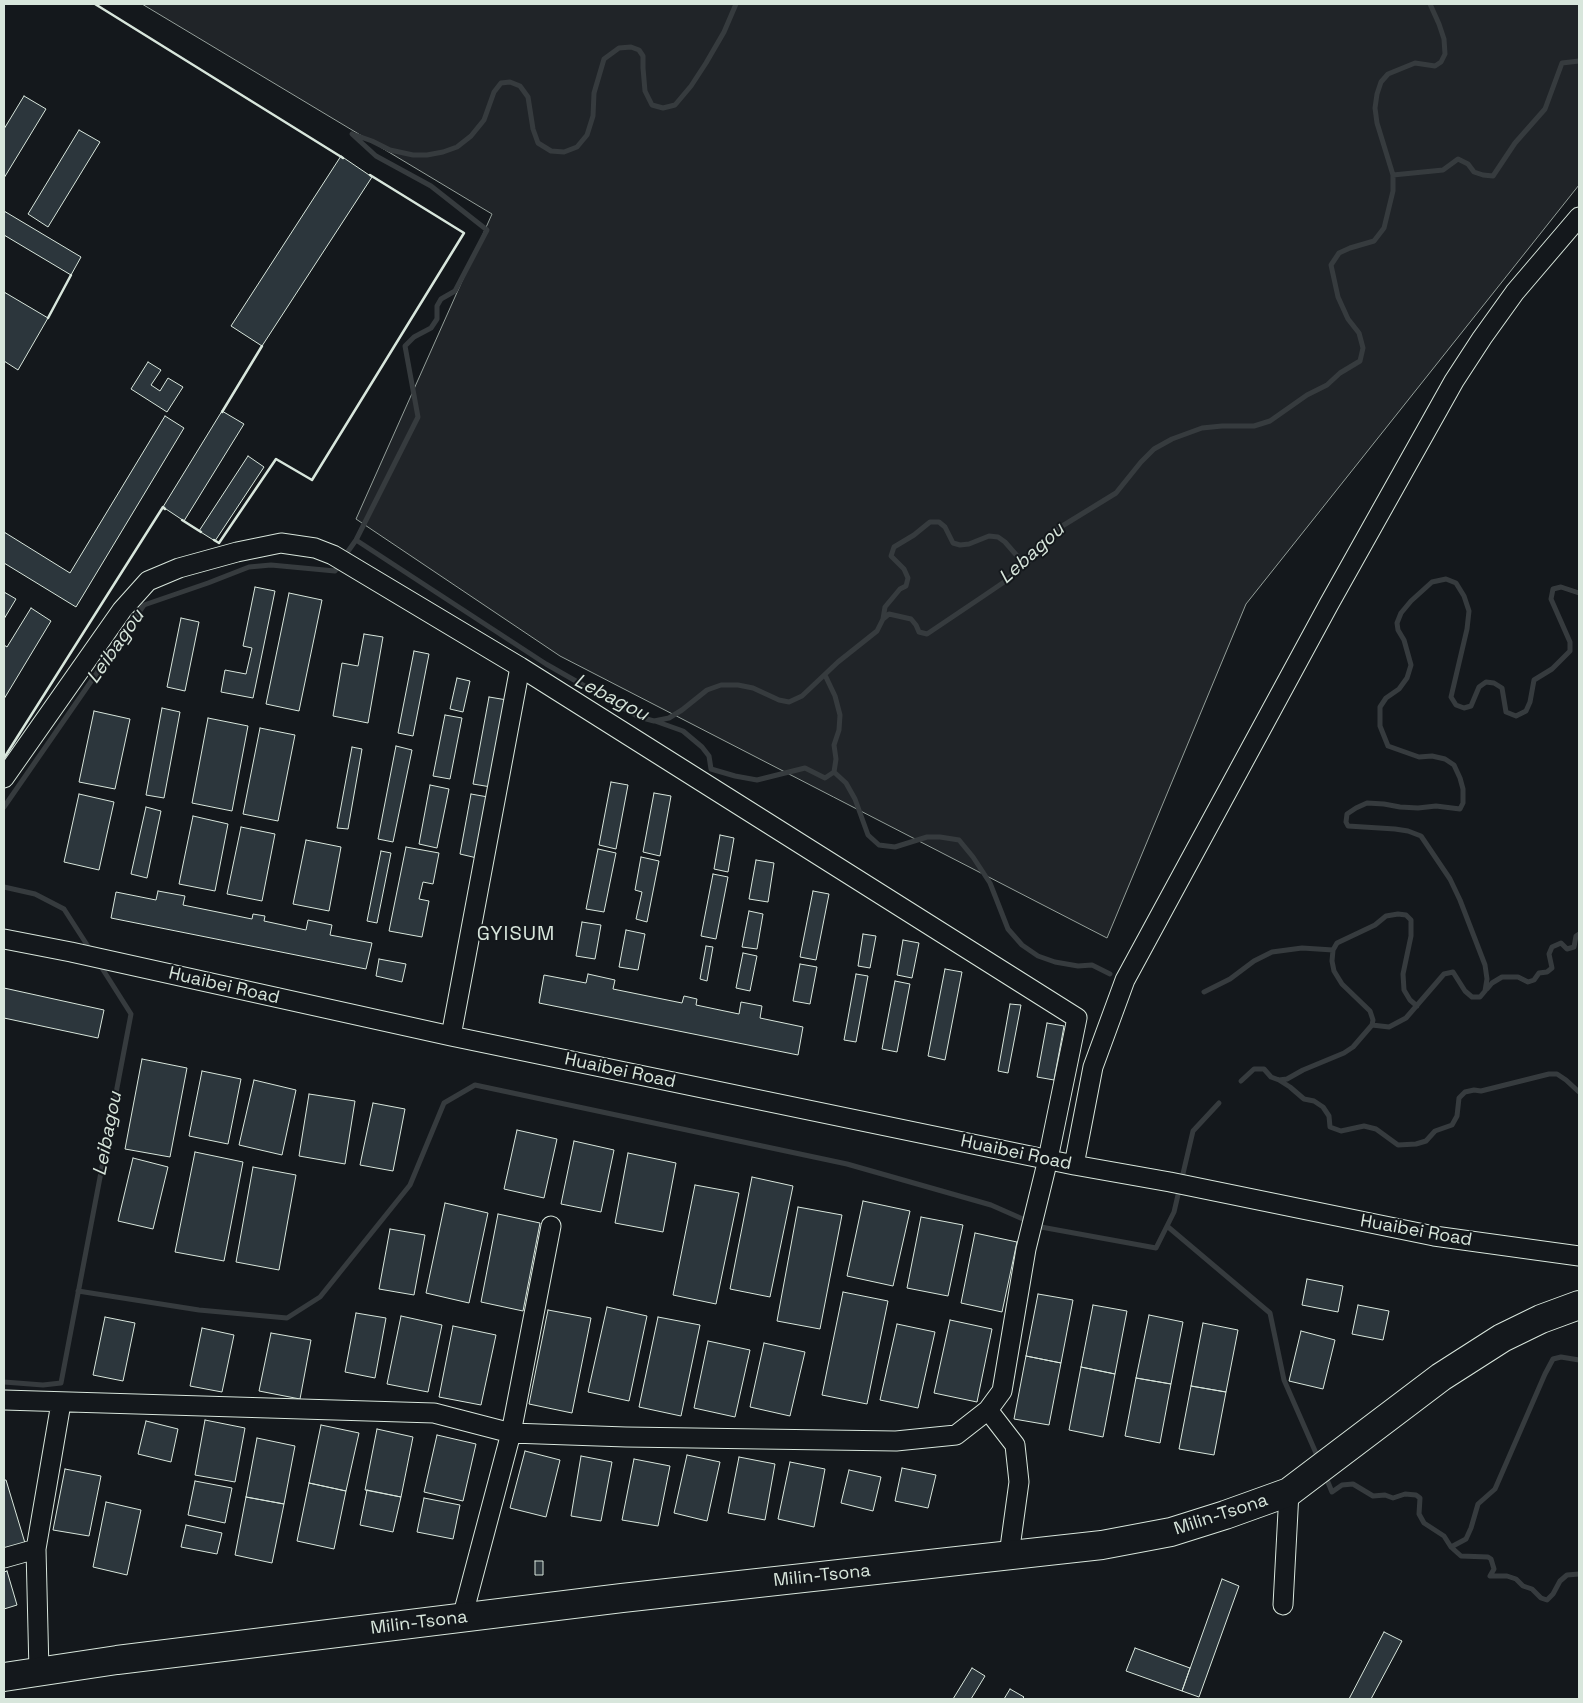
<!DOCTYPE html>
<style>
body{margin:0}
#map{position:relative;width:1583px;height:1703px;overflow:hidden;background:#14181c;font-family:"Space Grotesk",sans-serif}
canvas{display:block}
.frame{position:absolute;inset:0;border:5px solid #d8e6dc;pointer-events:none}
</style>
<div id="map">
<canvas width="1583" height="1703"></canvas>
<div class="frame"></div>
</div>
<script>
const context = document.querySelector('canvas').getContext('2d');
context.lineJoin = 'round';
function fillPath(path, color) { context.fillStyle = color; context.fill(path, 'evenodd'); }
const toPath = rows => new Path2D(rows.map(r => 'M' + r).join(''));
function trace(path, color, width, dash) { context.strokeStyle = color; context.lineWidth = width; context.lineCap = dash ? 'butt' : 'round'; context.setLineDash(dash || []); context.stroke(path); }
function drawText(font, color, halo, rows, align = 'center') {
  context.font = font + ' "Space Grotesk",sans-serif'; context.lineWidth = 4; context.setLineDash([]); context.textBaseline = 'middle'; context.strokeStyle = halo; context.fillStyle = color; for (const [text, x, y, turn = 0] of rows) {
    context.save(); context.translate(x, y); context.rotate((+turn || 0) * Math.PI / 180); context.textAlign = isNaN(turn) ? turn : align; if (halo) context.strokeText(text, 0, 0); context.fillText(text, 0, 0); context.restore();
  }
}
const green = toPath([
 [142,4,1579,4,1579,185,1246,604,1107,938,560,656,356,519,492,214,142,4]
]);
fillPath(green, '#202428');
trace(green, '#939e99', 1);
trace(toPath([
 [355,135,372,141,390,150,413,155,427,155,443,152,457,147,471,136,484,120,494,92,501,83,510,82,520,86,528,97,533,129,538,143,551,151,564,152,577,147,587,135,593,116,594,93,604,59,619,48,631,47,639,50,643,56,643,68,645,91,652,105,663,108,675,105,691,86,706,63,724,32,736,4],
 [1393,175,1443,170,1458,159,1468,164,1474,172,1483,175,1493,176,1515,143,1545,109,1562,63,1579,61],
 [356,540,546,664,639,717,654,721,669,718,682,710,707,690,721,685,738,685,753,688,779,700,789,702,802,696,838,662,877,631,883,619,889,614,911,619,916,625,919,632,927,634,985,595,1007,580,1036,555,1048,538,1059,528,1116,493,1141,462,1154,449,1172,439,1202,428,1222,426,1254,426,1270,421,1307,395,1327,385,1340,373,1360,361,1363,348,1359,333,1348,319,1338,297,1331,265,1339,253,1350,248,1374,241,1384,228,1393,191,1393,175,1377,123,1375,108,1377,94,1381,82,1388,74,1415,63,1435,66,1441,62,1445,54,1444,39,1439,24,1430,4],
 [344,557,356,540,418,417,405,346,414,337,431,328,437,319,437,306,441,299,455,291,487,230,431,186,376,156,352,134],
 [883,619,885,607,900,589,906,586,908,578,904,569,891,556,894,547,914,535,930,522,939,522,945,527,953,543,960,545,969,544,989,536,998,537,1005,542,1025,565],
 [655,721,683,731,702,747,709,756,711,769,735,776,757,780,805,768,825,778,834,772,836,759,834,745,839,730,840,715,835,696,825,675],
 [834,772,846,783,855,799,868,835,879,845,895,847,927,837,940,837,959,840,973,857,990,883,1008,929,1022,945,1038,956,1055,962,1078,966,1092,965,1110,974],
 [4,807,144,605,208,583,249,567,271,565,335,571,340,564],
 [4,887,35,894,64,909,91,951],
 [1487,989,1492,983,1502,977,1518,977,1528,982,1534,980,1539,973,1547,972,1552,968,1549,954,1552,947,1561,943,1567,949,1574,947,1576,936,1579,934],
 [1204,992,1230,979,1254,961,1272,952,1302,948,1333,950],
 [1372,1025,1373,1020,1370,1011,1342,984,1334,971,1332,961,1333,950,1337,943,1375,925,1386,916,1398,914,1406,915,1411,920,1411,936,1403,974,1404,990,1410,1000,1417,1006],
 [1279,1080,1290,1087,1304,1099,1314,1101,1323,1107,1329,1116,1330,1127,1341,1131,1364,1126,1376,1129,1398,1145,1416,1144,1426,1141,1435,1131,1452,1125,1457,1116,1459,1098,1465,1092,1474,1090,1481,1091,1549,1074,1557,1074,1566,1080,1579,1092],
 [1241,1081,1254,1069,1264,1069,1271,1077,1279,1080,1287,1079,1303,1070,1344,1053,1353,1047,1372,1025,1389,1027,1406,1018,1444,974,1453,972,1465,991,1472,997,1480,997,1485,991,1487,979,1485,965,1460,900,1450,879,1421,836,1408,831,1395,829,1348,826,1346,822,1347,814,1356,808,1367,803,1384,804,1400,807,1418,808,1436,806,1460,809,1463,803,1463,789,1460,778,1454,765,1445,759,1432,756,1419,757,1388,746,1380,726,1380,707,1386,698,1399,689,1407,678,1411,665,1404,640,1398,630,1397,623,1401,613,1411,601,1432,582,1446,579,1456,583,1464,596,1469,611,1467,629,1451,697,1456,705,1464,708,1471,706,1479,687,1486,682,1494,683,1502,688,1506,712,1516,716,1526,711,1530,702,1534,680,1552,669,1570,651,1570,642,1551,599,1553,589,1561,587,1579,593],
 [1167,1226,1270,1313,1284,1380,1319,1460],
 [78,1291,199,1310,287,1318,320,1297,410,1185,444,1103,475,1085,847,1164,991,1205,1041,1227,1156,1248,1174,1212,1193,1131,1219,1103],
 [4,1382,43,1385,61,1383,131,1014,100,965],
 [1325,1475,1332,1492,1342,1485,1353,1484,1373,1496,1385,1495,1393,1498,1405,1494,1416,1495,1420,1498,1419,1514,1424,1523,1444,1536,1451,1547,1461,1556,1488,1557,1491,1559,1494,1569,1490,1576,1507,1576,1516,1579,1523,1586,1532,1589,1541,1598,1547,1600,1553,1594,1560,1581,1567,1575,1579,1574],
 [1451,1547,1466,1539,1471,1528,1478,1504,1495,1489,1545,1374,1553,1359,1561,1357,1579,1360]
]), '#363b3e', 5);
const building = toPath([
 [24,96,46,109,4,178,4,129,24,96],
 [79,130,100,142,48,227,28,214,79,130],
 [341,156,372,177,262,346,231,326,341,156],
 [4,211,81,257,71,275,4,235,4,211],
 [4,292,48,318,18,370,4,361,4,292],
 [148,362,161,370,151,385,160,391,168,378,183,387,167,412,131,389,148,362],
 [222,411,244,424,184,521,163,507,222,411],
 [165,416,184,428,76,607,4,563,4,532,70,573,165,416],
 [248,456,264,467,215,541,199,531,248,456],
 [255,587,275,591,253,698,221,692,225,670,246,674,252,648,243,646,255,587],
 [4,592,16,599,4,619,4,592],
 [289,593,322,600,299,711,266,704,289,593],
 [31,608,51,621,4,699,4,645,7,647,31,608],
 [181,618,199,622,185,691,167,687,181,618],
 [364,634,383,637,368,723,333,716,342,663,358,666,364,634],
 [414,651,429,654,413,736,398,733,414,651],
 [457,678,470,681,463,712,450,709,457,678],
 [489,697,507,700,491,787,473,784,489,697],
 [162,708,180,712,164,798,146,795,162,708],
 [94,711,130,719,115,789,79,782,94,711],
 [445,715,462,718,450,779,433,776,445,715],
 [208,718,248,726,232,811,192,803,208,718],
 [260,728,295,735,278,821,243,814,260,728],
 [396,746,412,750,393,842,378,839,396,746],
 [352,747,362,749,348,829,337,828,352,747],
 [611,782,628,785,616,849,599,845,611,782],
 [430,785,449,789,437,848,419,844,430,785],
 [654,793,671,796,660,856,643,852,654,793],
 [79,794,114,802,99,870,64,862,79,794],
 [471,794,488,797,477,858,460,854,471,794],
 [146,807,161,811,147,878,131,874,146,807],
 [193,816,228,824,215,891,179,884,193,816],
 [241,827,275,834,262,901,227,894,241,827],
 [720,835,734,838,728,872,714,869,720,835],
 [306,840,341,847,329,911,293,904,306,840],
 [406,847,439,853,433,884,423,882,419,899,429,901,422,937,389,931,406,847],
 [598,849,616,853,604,912,586,909,598,849],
 [381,851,391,853,377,923,367,921,381,851],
 [641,857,659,861,647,922,636,919,642,892,635,890,641,857],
 [756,860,774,863,768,902,749,899,756,860],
 [713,874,728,877,716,939,701,936,713,874],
 [158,891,185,896,183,905,252,919,253,914,265,916,264,921,306,930,308,920,332,925,330,935,372,943,366,969,111,918,116,892,156,900,158,891],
 [813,891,829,894,816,960,800,957,813,891],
 [749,911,763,914,757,949,742,947,749,911],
 [582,922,601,925,595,959,576,956,582,922],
 [626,930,645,934,638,970,619,967,626,930],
 [863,934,876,936,870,968,858,966,863,934],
 [903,940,919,943,912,978,897,975,903,940],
 [706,946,713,947,707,981,700,979,706,946],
 [743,953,757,956,750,991,736,988,743,953],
 [379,959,406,964,402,982,376,976,379,959],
 [800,964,817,967,810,1004,793,1001,800,964],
 [945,969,962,972,945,1060,928,1056,945,969],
 [588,974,615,980,613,989,682,1003,684,996,697,999,696,1005,739,1014,741,1002,762,1006,760,1018,803,1027,798,1055,539,1003,544,975,586,983,588,974],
 [856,974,868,976,856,1042,844,1040,856,974],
 [895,981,910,984,897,1052,882,1049,895,981],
 [4,988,104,1010,98,1038,4,1018,4,988],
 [1010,1004,1021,1005,1008,1073,998,1071,1010,1004],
 [1047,1023,1064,1026,1054,1080,1037,1077,1047,1023],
 [142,1059,187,1068,170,1157,125,1149,142,1059],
 [202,1071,241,1079,228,1144,189,1136,202,1071],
 [254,1080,296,1090,282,1155,239,1145,254,1080],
 [309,1094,355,1101,345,1164,299,1156,309,1094],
 [373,1103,405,1109,393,1171,360,1165,373,1103],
 [517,1130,557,1139,544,1198,504,1189,517,1130],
 [574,1141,614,1150,601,1212,561,1204,574,1141],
 [195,1152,243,1162,224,1261,175,1252,195,1152],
 [628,1153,676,1163,663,1232,615,1223,628,1153],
 [133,1158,168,1167,153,1229,118,1221,133,1158],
 [253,1167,296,1175,279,1270,236,1262,253,1167],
 [752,1177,793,1186,770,1297,730,1289,752,1177],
 [695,1185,739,1193,716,1304,673,1295,695,1185],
 [863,1201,910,1211,893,1286,847,1276,863,1201],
 [445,1203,488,1213,469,1303,426,1293,445,1203],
 [798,1207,842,1215,820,1329,777,1321,798,1207],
 [498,1214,540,1223,523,1311,481,1302,498,1214],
 [921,1217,963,1225,948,1296,907,1288,921,1217],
 [390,1229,425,1235,414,1295,379,1289,390,1229],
 [975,1233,1017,1242,1002,1312,961,1303,975,1233],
 [1307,1279,1343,1286,1338,1312,1302,1305,1307,1279],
 [843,1292,888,1301,867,1404,822,1395,843,1292],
 [1038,1294,1073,1300,1061,1363,1026,1356,1038,1294],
 [1093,1305,1127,1311,1115,1374,1081,1367,1093,1305],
 [1358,1305,1389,1311,1383,1340,1352,1334,1358,1305],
 [607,1307,647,1316,629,1401,588,1392,607,1307],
 [548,1310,591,1318,572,1413,529,1404,548,1310],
 [356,1313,386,1318,375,1378,345,1372,356,1313],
 [1149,1315,1183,1322,1171,1384,1136,1378,1149,1315],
 [401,1316,442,1325,428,1392,387,1384,401,1316],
 [105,1317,135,1323,123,1381,93,1375,105,1317],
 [658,1317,700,1325,681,1416,639,1407,658,1317],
 [950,1320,992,1329,977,1402,934,1393,950,1320],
 [1203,1323,1238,1330,1226,1392,1191,1386,1203,1323],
 [897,1324,935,1332,918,1408,880,1400,897,1324],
 [453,1326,496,1335,481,1405,439,1397,453,1326],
 [202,1328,234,1335,222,1392,190,1386,202,1328],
 [1301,1331,1335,1340,1323,1389,1289,1381,1301,1331],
 [271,1333,311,1340,300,1399,259,1391,271,1333],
 [708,1341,750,1350,735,1417,694,1408,708,1341],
 [764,1343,805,1352,790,1416,750,1407,764,1343],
 [1026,1356,1061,1363,1049,1425,1014,1419,1026,1356],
 [1081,1367,1115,1374,1103,1437,1069,1430,1081,1367],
 [1136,1378,1171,1384,1160,1443,1125,1436,1136,1378],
 [1191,1386,1226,1392,1214,1455,1179,1449,1191,1386],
 [205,1420,245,1428,235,1482,195,1475,205,1420],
 [146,1421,178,1429,171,1462,138,1454,146,1421],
 [321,1425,359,1433,346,1491,309,1483,321,1425],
 [377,1429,413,1437,401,1497,365,1490,377,1429],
 [437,1435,476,1444,463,1501,424,1492,437,1435],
 [257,1438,295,1446,284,1504,246,1497,257,1438],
 [525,1451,560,1460,546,1517,510,1508,525,1451],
 [687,1455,720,1462,707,1521,674,1513,687,1455],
 [581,1456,612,1462,601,1521,571,1516,581,1456],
 [739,1457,775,1464,765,1520,728,1513,739,1457],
 [634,1459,670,1466,658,1526,622,1520,634,1459],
 [790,1462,825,1469,814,1527,778,1519,790,1462],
 [902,1468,936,1475,928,1508,895,1501,902,1468],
 [65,1469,101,1476,89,1536,53,1530,65,1469],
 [849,1470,881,1477,873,1511,841,1503,849,1470],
 [4,1480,6,1480,25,1543,4,1550,4,1480],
 [195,1481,232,1488,225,1523,188,1515,195,1481],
 [309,1483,346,1491,334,1549,297,1541,309,1483],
 [367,1490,401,1497,393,1532,360,1525,367,1490],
 [246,1497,284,1504,272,1563,235,1555,246,1497],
 [424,1498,460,1505,453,1539,417,1532,424,1498],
 [106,1502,141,1510,127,1575,93,1567,106,1502],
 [186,1525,222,1533,217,1554,181,1547,186,1525],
 [535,1561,543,1561,543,1575,535,1575,535,1561],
 [7,1571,17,1605,4,1609,4,1572,7,1571],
 [1222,1579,1239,1586,1199,1697,1182,1691,1222,1579],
 [1384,1632,1402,1641,1371,1699,1349,1699,1384,1632],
 [1135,1648,1190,1668,1182,1691,1126,1671,1135,1648],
 [972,1668,985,1676,971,1699,953,1699,972,1668],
 [1010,1689,1024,1697,1022,1699,1004,1699,1010,1689]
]);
fillPath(building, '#2c363c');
trace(building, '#d8e6dc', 1);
const minor = toPath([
 [4,778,122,610,148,581,179,568,237,552,281,543,315,548,333,555,520,667,1077,1018,1048,1159,1026,1249,1002,1391,988,1410,956,1435,896,1441,626,1437,511,1433,434,1413,4,1400],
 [4,939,71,952,451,1036,1074,1165,1170,1182,1434,1236,1579,1256],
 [451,1036,520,667],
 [1074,1165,1093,1067,1125,980,1329,604,1454,381,1482,338,1515,292,1579,217],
 [988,1410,1015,1445,1019,1482,1009,1555],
 [4,1558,36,1549],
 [1283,1605,1289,1492],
 [462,1618,511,1433,551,1226],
 [39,1671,36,1549,61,1403]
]);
const highway = toPath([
 [4,1677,117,1660,622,1598,1102,1545,1171,1532,1225,1515,1289,1492,1441,1377,1502,1338,1541,1319,1579,1305]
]);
trace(minor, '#d8e6dc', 21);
trace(highway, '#d8e6dc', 30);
trace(minor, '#14181c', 19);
trace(highway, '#14181c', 28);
trace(toPath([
 [95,4,343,158],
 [48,318,71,275],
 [222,412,262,346],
 [182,520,201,532],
 [214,540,219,543,276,459,312,480,464,233,370,175],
 [4,758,163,507,165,509]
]), '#d8e6dc', 2.5);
drawText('18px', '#d8e6dc', '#14181c', [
 ["Huaibei Road",224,986,13],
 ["Huaibei Road",620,1071,12],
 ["Huaibei Road",1016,1153,12],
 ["Huaibei Road",1416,1231,10],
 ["Milin-Tsona",1221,1515,-18],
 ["Milin-Tsona",822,1576,-6],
 ["Milin-Tsona",419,1623,-7]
]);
drawText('italic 19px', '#d8e6dc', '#14181c', [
 ["Lebagou",1032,554,-42],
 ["Leibagou",116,647,-55],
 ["Lebagou",611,698,27],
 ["Leibagou",108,1134,-79]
]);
context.letterSpacing = '1px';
drawText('20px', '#d8e6dc', '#14181c', [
 ["GYISUM",516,935]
]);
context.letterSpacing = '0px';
</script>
